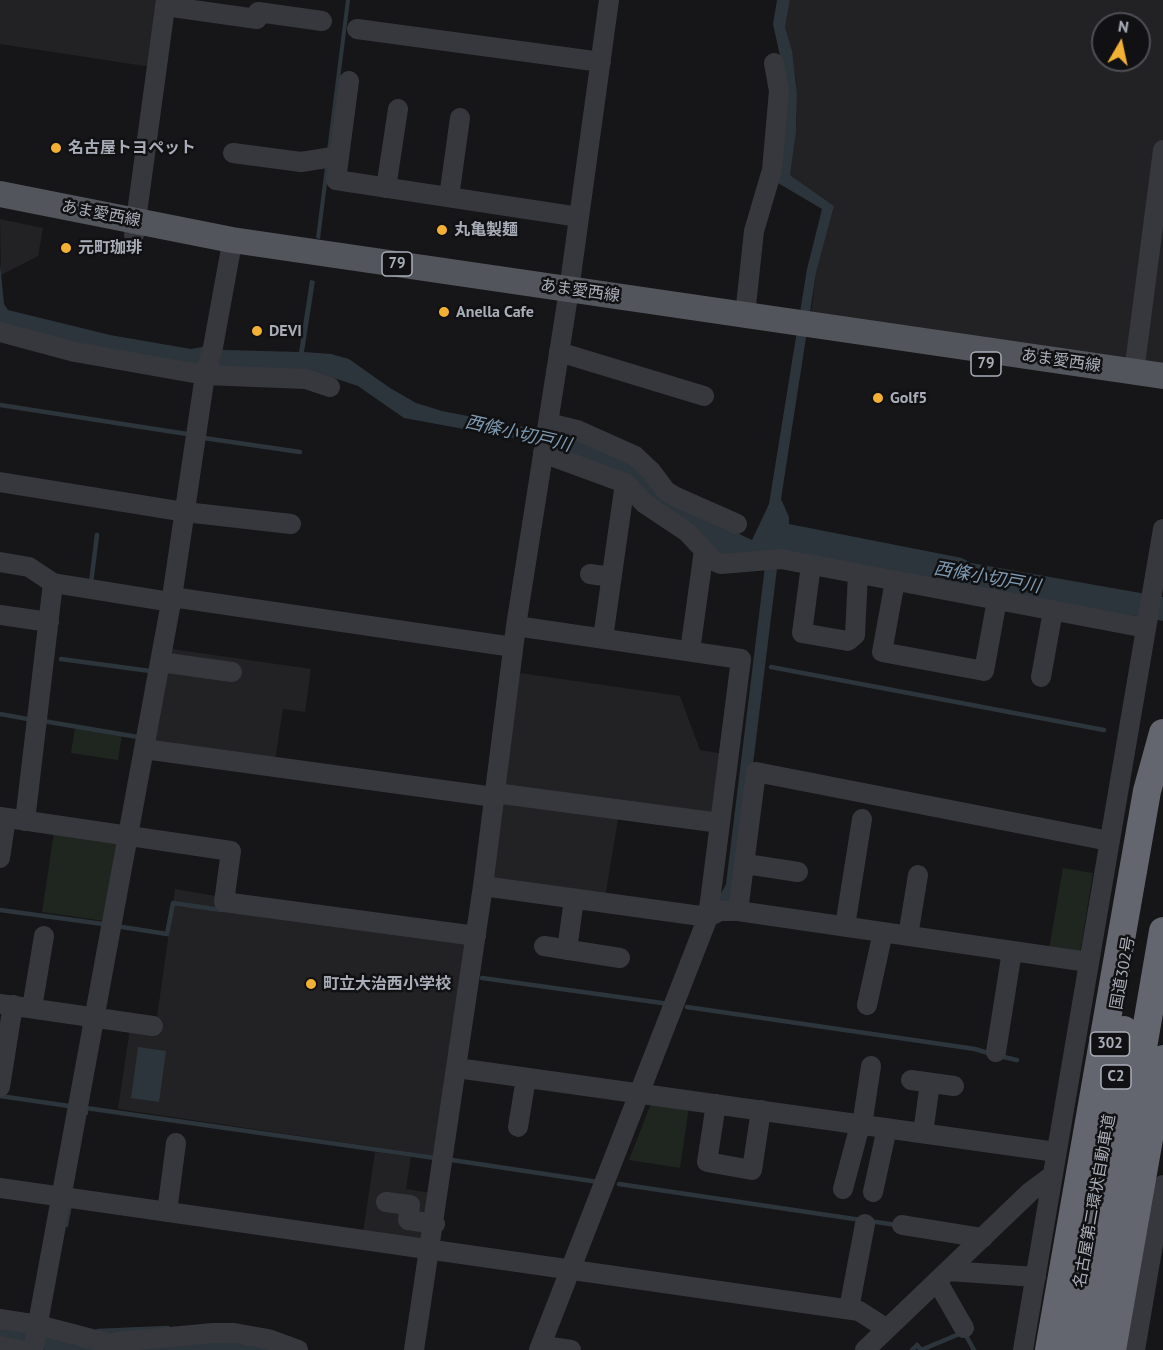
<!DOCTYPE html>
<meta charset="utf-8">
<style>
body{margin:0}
#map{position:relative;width:1163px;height:1350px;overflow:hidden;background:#161618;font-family:"PT Sans",sans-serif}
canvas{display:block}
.north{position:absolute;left:1091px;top:12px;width:60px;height:60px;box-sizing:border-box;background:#111113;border:2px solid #4d4f55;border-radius:50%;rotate:9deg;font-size:16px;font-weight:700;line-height:24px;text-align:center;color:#a8adb8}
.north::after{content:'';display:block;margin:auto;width:21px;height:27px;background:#f2b134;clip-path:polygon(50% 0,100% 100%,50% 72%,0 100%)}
</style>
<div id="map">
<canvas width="1163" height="1350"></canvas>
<div class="north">N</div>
</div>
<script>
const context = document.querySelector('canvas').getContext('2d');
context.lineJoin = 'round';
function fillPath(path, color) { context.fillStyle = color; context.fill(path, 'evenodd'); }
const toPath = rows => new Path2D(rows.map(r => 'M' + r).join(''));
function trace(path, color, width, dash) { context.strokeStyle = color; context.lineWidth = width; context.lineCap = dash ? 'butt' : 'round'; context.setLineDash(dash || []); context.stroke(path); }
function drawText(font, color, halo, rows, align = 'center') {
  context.font = font + ' "PT Sans","Noto Sans JP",sans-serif'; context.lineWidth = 5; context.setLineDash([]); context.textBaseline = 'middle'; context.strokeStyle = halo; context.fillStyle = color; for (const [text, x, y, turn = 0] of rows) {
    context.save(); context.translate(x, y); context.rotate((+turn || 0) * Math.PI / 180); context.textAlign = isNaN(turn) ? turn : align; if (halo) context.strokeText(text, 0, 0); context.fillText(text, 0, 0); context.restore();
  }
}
fillPath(toPath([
 [0,0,159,0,151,67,0,44],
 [790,0,1163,0,1163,364,811,314,816,273,834,206,790,175,797,120,796,80,785,27],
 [1103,24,1139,24,1139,60,1103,60],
 [0,219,43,228,38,256,1,275],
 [172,649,311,669,305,712,283,709,275,760,154,743],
 [520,673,680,696,700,750,725,754,715,819,504,788],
 [503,798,619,814,605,898,491,878],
 [175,889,467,940,436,1156,118,1109,130,1028,155,1031],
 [375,1152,411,1157,406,1189,431,1193,424,1242,363,1233]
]), '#222225');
fillPath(toPath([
 [75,728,122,735,118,760,71,753],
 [54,832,118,841,104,921,42,912],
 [1063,868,1093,873,1080,953,1049,949],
 [652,1101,689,1107,680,1168,629,1160]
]), '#1e261f');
fillPath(toPath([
 [346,0,350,0,320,239,316,238],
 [777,0,790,0,785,27,792,51,797,94,796,132,790,175,834,206,816,273,781,499,789,517,789,524,962,558,971,563,1163,597,1163,621,779,552,738,887,730,903,717,901,726,884,765,566,722,557,556,446,404,418,358,386,310,370,196,369,0,327,0,263,4,304,8,310,110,335,191,349,202,347,225,350,299,352,310,280,315,281,304,352,331,354,349,359,390,388,416,403,442,411,575,437,629,463,673,503,752,540,769,504,807,269,822,209,778,183,782,65,773,24],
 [138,1047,166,1051,159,1102,131,1098],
 [0,1326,25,1330,99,1350,45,1350,0,1341],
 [215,1339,275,1350,121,1350]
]), '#2c353c');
trace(toPath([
 [0,405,187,434],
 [204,438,300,452],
 [91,583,97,535],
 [61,659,150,671],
 [771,667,1104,730],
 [0,714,33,720],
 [43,721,138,737],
 [0,910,103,924],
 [122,927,167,934,173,903,221,910],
 [482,978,669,1004],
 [687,1007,975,1049,991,1054],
 [999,1056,1017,1060],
 [0,1096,69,1106],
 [86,1113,86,1108,435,1158],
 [452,1160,598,1182],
 [619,1184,861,1220],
 [869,1221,897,1225],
 [66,1225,70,1204],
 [98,1331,168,1328],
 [912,1350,917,1345,921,1350,964,1332,974,1350]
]), '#2c353c', 4.5);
trace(toPath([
 [165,6,257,19,258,12,322,21],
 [357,29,601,62],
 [349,81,336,180,579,217],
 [233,153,301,162,339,156],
 [386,188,398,109],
 [449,197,460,118],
 [134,235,166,0],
 [745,315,754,231,772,170,779,91,774,63],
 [0,332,75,352,205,375,306,379,330,387],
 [559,352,704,396],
 [1134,372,1163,150],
 [548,423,577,430,635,456,651,471,666,491,676,497,737,524],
 [543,453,625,483,645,504,687,532,714,561,721,564,781,559,1146,628],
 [0,482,185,512,291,524],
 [0,562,29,567,53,583,171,602],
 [811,565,802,633,848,641,855,635,858,574],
 [590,574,611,577],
 [895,581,882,652,984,671,997,600],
 [172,597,513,647],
 [0,615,49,622],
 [516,626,741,659,708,917,539,1350],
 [603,638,625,483],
 [690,651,704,550],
 [160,662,232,672],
 [1041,677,1053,611],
 [144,749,494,797],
 [495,793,720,823],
 [0,817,231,851,224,902,476,936],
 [25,821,53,583],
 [0,858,6,818],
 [746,864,798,872],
 [483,886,708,917,720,911,738,911,1088,962],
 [738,911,756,772,1109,841],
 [845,926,862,819],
 [908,936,918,875],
 [544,946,620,958],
 [567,950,574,899],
 [0,1004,153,1026],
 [867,1005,883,932],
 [32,1008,44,936],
 [996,1052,1012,951],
 [457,1068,1056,1152],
 [911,1080,954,1086],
 [0,1087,13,1005],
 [716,1104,707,1162,752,1170,761,1110],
 [862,1125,871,1066],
 [518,1127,526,1078],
 [923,1133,930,1083],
 [0,1188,859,1311,887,1329],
 [843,1189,860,1125],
 [873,1192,887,1128],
 [386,1202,410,1205,408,1220,435,1224],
 [167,1212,176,1143],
 [902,1225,983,1238],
 [948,1271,1036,1277],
 [937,1281,964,1328],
 [849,1309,865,1224],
 [0,1319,38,1325,107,1343,213,1333,234,1333,268,1339,298,1350],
 [0,1346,21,1350],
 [551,1347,571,1350],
 [33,1350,172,597,205,375,213,347,230,254],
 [414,1350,483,886,516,626,569,290,609,0],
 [865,1350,1030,1192,1053,1175],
 [1023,1350,1163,529],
 [1135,1350,1163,1185]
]), '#37383d', 20);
trace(toPath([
 [0,194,232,240,1163,376]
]), '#53555c', 26);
trace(toPath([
 [1049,1350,1147,791,1163,733],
 [1070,1350,1124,1030],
 [1091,1350,1163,931],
 [1112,1350,1163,1059]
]), '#63666e', 28);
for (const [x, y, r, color] of [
 [56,148,6,"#f2b134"],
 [442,230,6,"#f2b134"],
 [66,248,6,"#f2b134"],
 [444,312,6,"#f2b134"],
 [257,331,6,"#f2b134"],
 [878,398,6,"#f2b134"],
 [311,984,6,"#f2b134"]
]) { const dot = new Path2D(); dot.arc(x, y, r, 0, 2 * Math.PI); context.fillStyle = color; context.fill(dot); trace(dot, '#111113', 2); }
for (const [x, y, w] of [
 [397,264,30],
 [986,364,30],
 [1110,1044,39],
 [1116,1077,30]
]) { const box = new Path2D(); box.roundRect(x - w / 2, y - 12, w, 24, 4.5); context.fillStyle = '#111113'; context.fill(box); trace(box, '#a8adb8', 1.5); }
drawText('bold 15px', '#a8adb8', null, [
 ["79",397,264],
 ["79",986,364],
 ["302",1110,1044],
 ["C2",1116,1077]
]);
drawText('bold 16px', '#a8adb8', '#111113', [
 ["名古屋トヨペット",68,148],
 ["丸亀製麺",454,230],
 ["元町珈琲",78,248],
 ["Anella Cafe",456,312],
 ["DEVI",269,331],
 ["Golf5",890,398],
 ["町立大治西小学校",323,984]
], 'left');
drawText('16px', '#a8adb8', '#111113', [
 ["あま愛西線",101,214,11],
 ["あま愛西線",580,291,8],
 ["あま愛西線",1061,361,8],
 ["国道302号",1123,973,-80],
 ["名古屋第二環状自動車道",1095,1201,-80]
]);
drawText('italic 18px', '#7f9bb3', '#111113', [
 ["西條小切戸川",518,434,13],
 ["西條小切戸川",987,578,10]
]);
</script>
